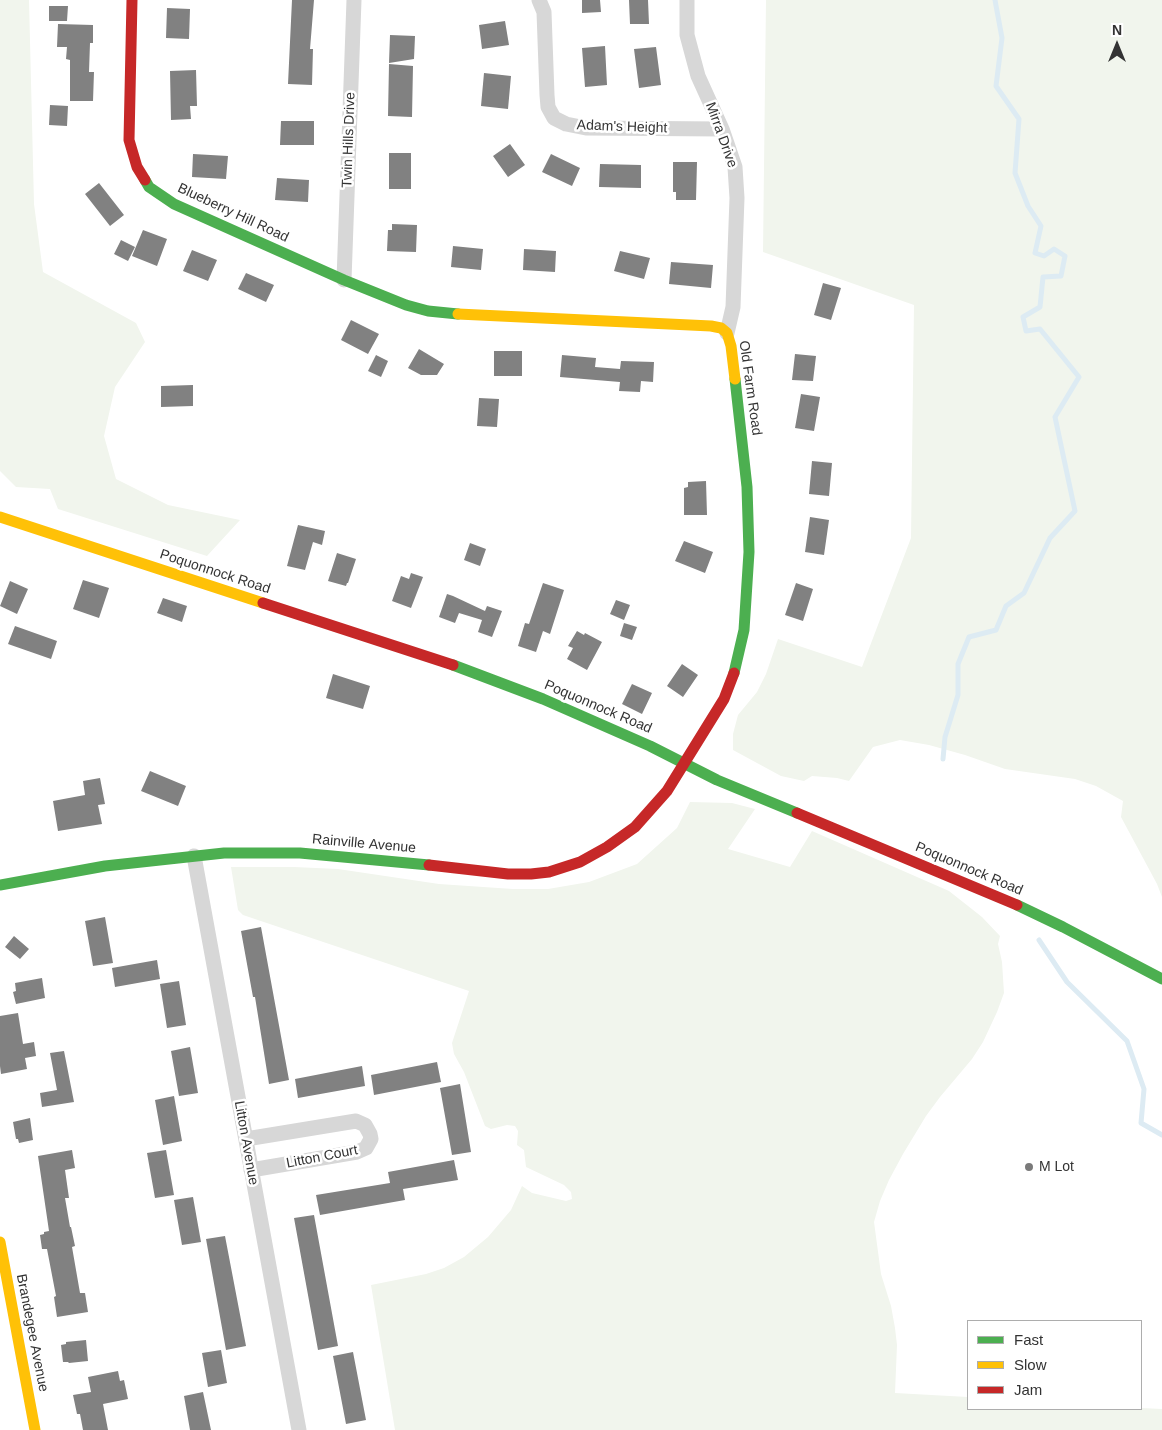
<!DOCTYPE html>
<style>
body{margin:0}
#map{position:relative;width:1162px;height:1430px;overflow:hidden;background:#fff;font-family:Helvetica,sans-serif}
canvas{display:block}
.legend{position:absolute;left:967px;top:1320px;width:175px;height:90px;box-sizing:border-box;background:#fff;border:1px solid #adadad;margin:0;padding:6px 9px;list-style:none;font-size:15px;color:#333}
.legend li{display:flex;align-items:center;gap:10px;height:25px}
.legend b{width:25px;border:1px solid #adadad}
.north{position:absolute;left:1092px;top:20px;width:50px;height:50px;-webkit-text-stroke:4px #fff;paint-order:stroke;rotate:0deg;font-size:14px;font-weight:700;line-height:20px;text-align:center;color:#333}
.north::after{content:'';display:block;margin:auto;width:18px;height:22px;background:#333;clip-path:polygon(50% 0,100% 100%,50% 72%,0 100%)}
</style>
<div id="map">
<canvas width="1162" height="1430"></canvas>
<ul class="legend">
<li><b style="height:6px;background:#4caf50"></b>Fast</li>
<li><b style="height:6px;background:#ffc107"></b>Slow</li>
<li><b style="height:6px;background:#c62828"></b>Jam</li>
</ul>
<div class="north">N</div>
</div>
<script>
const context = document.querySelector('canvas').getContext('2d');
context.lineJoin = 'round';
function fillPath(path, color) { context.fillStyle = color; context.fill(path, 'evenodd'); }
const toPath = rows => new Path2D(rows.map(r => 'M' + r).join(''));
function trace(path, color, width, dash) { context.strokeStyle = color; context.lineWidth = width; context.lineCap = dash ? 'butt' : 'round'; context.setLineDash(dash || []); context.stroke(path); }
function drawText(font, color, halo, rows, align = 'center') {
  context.font = font + ' Helvetica,sans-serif'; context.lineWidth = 5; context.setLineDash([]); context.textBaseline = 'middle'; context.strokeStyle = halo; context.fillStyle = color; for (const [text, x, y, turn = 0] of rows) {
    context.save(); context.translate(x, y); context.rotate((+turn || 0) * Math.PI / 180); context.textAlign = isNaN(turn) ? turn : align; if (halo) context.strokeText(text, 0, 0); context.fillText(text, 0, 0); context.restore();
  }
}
fillPath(toPath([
 [0,0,29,0,34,204,43,272,136,323,145,342,115,387,104,436,116,479,168,505,240,520,207,556,58,509,50,489,16,487,0,471],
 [766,0,1162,0,1162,897,1157,884,1121,817,1123,801,1096,786,1075,779,1005,769,965,755,929,745,900,740,873,747,849,781,837,778,812,776,804,781,781,776,733,750,733,734,738,715,757,692,766,674,778,639,862,667,911,538,914,305,763,252],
 [690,802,732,803,755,809,728,849,790,867,812,831,949,891,982,917,1000,936,998,944,1002,962,1004,993,997,1012,983,1042,972,1059,940,1097,926,1116,903,1154,889,1180,880,1201,874,1222,881,1274,891,1306,895,1328,897,1345,895,1393,968,1397,968,1409,1141,1408,1162,1409,1162,1430,395,1430,371,1285,426,1274,444,1268,464,1257,488,1237,511,1210,522,1186,532,1193,566,1201,572,1199,571,1192,564,1185,526,1167,524,1150,517,1145,518,1131,515,1126,507,1125,491,1129,485,1126,464,1072,454,1054,452,1043,469,991,243,915,238,910,231,867,294,867,338,869,439,884,513,889,548,889,589,882,637,864,677,828]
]), '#f1f5ed');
trace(toPath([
 [943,759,945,737,958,695,958,664,969,637,996,630,1006,606,1024,593,1050,538,1075,511,1055,417,1079,377,1040,329,1026,331,1023,317,1040,307,1043,277,1061,276,1065,256,1054,249,1044,256,1035,253,1041,226,1028,206,1015,173,1019,119,996,86,1002,38,995,0],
 [1039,940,1067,982,1127,1041,1144,1089,1141,1123,1162,1135]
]), '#ddebf3', 5);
fillPath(toPath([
 [292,0,314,0,310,49,313,49,312,85,288,84],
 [582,0,600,0,601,12,582,13],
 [629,0,648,0,649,24,630,24],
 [49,6,68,6,67,21,49,21],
 [167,8,190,9,189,39,166,38],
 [505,21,509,45,482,49,479,25],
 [58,24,93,25,93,43,90,43,89,72,94,72,93,101,70,101,70,60,66,59,67,47,57,47],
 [390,35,415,36,414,59,389,63],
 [605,46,607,85,585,87,582,48],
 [656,47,661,85,639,88,634,49],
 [389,64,413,66,412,117,388,116],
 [196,70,197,106,190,106,191,119,171,120,170,71],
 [484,73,511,76,508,109,481,106],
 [50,105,68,106,67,126,49,125],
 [281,121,314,121,314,145,280,145],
 [510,144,525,165,508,177,493,156],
 [389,153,411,153,411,189,389,189],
 [193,154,228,156,226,179,192,177],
 [551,154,580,168,572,186,542,172],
 [673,162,697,162,696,200,676,200,676,192,673,192],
 [600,164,641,165,641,188,599,187],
 [277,178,309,180,308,202,275,200],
 [99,183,124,215,110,226,85,194],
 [392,224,417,225,416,252,387,251,388,230,392,230],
 [143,230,167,239,157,266,132,256],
 [121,240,135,247,128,261,114,254],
 [453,246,483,249,481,270,451,267],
 [524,249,556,251,555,272,523,270],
 [192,250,217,260,208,281,183,271],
 [620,251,650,258,644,279,614,271],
 [671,262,713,265,711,288,669,284],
 [246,273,274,285,266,302,238,289],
 [823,283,841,288,831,320,814,315],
 [351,320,379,334,368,354,341,340],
 [419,349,444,364,437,375,421,375,408,368],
 [494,351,522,351,522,376,494,376],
 [795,354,816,356,813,381,792,380],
 [376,355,388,361,381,377,368,371],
 [562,355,596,358,595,367,620,369,621,361,654,362,653,382,641,381,640,392,619,391,620,382,560,377],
 [193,385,193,406,161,407,161,386],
 [801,394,820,397,814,431,795,428],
 [479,398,499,399,497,427,477,426],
 [812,461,832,463,829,496,809,494],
 [706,481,707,515,684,515,684,488,688,487,688,482],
 [810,517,829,520,824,555,805,552],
 [298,525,325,531,322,545,313,542,305,570,287,566],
 [684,541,713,552,705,573,675,561],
 [470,543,486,549,480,566,464,560],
 [337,553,356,559,348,583,347,583,346,586,328,581],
 [411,573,423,577,411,608,392,601,401,576,409,579],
 [83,580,109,588,99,618,73,609],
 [10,581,28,589,17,614,0,606],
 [543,583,564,590,550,634,543,631,536,652,518,646,525,623,529,624],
 [796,583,813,589,803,621,785,615],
 [447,594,453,596,485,611,487,606,502,611,492,637,478,632,482,620,459,613,455,623,439,617],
 [163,598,187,606,182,622,157,613],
 [616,600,630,605,624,620,610,614],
 [624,623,637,627,632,640,620,636],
 [15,626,57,641,51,659,8,644],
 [577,631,584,635,585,633,602,642,587,670,567,659,573,648,568,646],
 [682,664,698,675,683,697,667,686],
 [333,674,370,686,363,709,326,698],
 [632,684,652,693,642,714,622,704],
 [150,771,186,786,178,806,141,791],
 [100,778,105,804,98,805,102,824,58,831,53,801,85,795,83,781],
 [105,917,113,963,93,966,85,921],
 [261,927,289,1080,269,1084,255,997,253,997,241,931],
 [14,936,29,949,20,959,5,947],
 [157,960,160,979,115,987,112,968],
 [42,978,45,998,16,1004,13,992,16,991,15,983],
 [179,981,186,1025,167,1028,160,984],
 [18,1013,23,1044,34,1042,36,1056,25,1058,27,1069,1,1074,0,1066,0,1016],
 [190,1047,198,1093,179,1096,171,1051],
 [64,1051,74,1102,42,1107,40,1093,57,1090,50,1053],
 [437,1062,441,1082,374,1095,371,1075],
 [362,1066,365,1086,298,1098,295,1079],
 [460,1084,471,1152,452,1155,440,1088],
 [174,1096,182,1141,163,1145,155,1100],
 [30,1118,33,1140,19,1143,18,1139,16,1139,13,1122],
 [72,1150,75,1168,65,1170,69,1198,65,1198,70,1227,71,1227,75,1246,72,1247,80,1293,85,1293,88,1312,57,1317,54,1297,56,1296,47,1249,42,1249,40,1235,44,1234,44,1232,49,1231,38,1156],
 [166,1150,174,1195,155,1198,147,1153],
 [454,1160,458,1180,403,1189,405,1200,320,1215,316,1195,390,1183,388,1172],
 [193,1197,201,1242,182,1245,174,1200],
 [314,1215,338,1346,318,1350,294,1218],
 [225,1236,246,1346,226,1350,206,1239],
 [86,1340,88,1361,69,1363,68,1362,63,1362,61,1345,66,1344,66,1342],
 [221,1350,227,1383,208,1387,202,1353],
 [353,1352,366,1420,346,1424,333,1356],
 [118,1371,120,1381,124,1380,128,1399,103,1404,108,1430,83,1430,80,1414,77,1414,73,1395,91,1392,88,1377],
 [203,1392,211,1430,190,1430,184,1396]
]), '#818181');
trace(toPath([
 [539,0,544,12,547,95,548,107,554,118,566,124,586,128,722,129],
 [687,0,687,35,698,76,722,129,735,167,737,198,733,307,727,333],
 [344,280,354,0],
 [194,856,299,1430],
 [246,1139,356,1121,365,1125,370,1134,371,1139,366,1148,357,1152,251,1170]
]), '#d7d7d7', 15);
trace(toPath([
 [145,180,149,187,174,204,344,280,406,305,428,311,458,314],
 [453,665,543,699,650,746,717,780,797,813],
 [734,673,744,630,749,552,747,487,735,379],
 [0,885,105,866,224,853,300,853,429,865],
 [1017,905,1063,927,1162,979]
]), '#4caf50', 11);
trace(toPath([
 [458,314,711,326,721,328,727,333,731,346,735,379],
 [0,517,263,603],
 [0,1242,35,1430]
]), '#ffc107', 11);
trace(toPath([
 [132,0,129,140,137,167,145,180],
 [263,603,453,665],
 [797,813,1017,905],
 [429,865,508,874,531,874,549,872,580,862,607,847,635,827,667,791,724,699,734,673]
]), '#c62828', 11);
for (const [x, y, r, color] of [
 [1029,1167,5,"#7a7a7a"]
]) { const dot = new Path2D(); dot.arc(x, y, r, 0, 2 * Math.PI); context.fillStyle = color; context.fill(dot); trace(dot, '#fff', 2); }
drawText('14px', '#333', '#fff', [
 ["Adam's Height",622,127,2],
 ["Mirra Drive",721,135,70],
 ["Twin Hills Drive",349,140,-88],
 ["Blueberry Hill Road",233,213,25],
 ["Old Farm Road",750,388,82],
 ["Poquonnock Road",215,572,18],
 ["Poquonnock Road",598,707,23],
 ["Rainville Avenue",364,844,5],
 ["Poquonnock Road",969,869,23],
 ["Litton Avenue",246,1143,80],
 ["Litton Court",322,1157,-11],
 ["Brandegee Avenue",32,1333,79]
]);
drawText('14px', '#333', '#fff', [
 ["M Lot",1039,1167]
], 'left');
</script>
